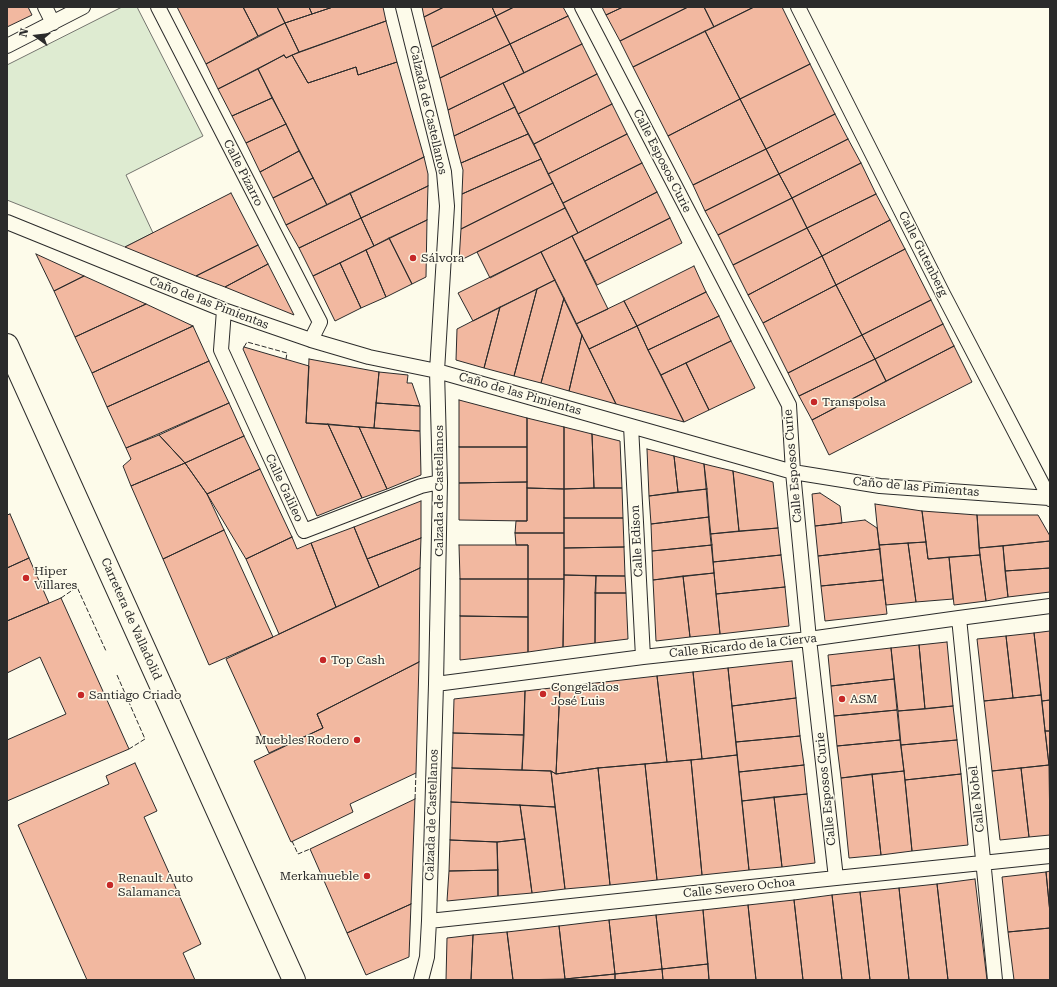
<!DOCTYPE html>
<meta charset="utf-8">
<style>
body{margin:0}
#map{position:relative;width:1057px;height:987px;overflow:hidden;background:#fdfbea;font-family:"Roboto Serif",serif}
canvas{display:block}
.frame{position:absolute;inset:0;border:8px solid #2b2b2b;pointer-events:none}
.north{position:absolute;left:16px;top:16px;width:40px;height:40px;-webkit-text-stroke:3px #fdfbea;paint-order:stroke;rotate:285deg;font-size:11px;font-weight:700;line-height:16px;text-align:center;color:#2b2b2b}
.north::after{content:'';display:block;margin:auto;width:14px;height:18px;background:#2b2b2b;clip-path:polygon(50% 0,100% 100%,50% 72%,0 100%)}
</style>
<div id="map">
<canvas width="1057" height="987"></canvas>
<div class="frame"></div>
<div class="north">N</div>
</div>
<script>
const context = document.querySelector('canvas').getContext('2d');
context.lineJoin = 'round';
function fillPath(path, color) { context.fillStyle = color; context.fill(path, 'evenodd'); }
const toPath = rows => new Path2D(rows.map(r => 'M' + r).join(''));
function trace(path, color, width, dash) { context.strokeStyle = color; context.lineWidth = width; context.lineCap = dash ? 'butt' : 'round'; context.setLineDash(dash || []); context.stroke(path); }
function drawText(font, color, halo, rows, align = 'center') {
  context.font = font + ' "Roboto Serif",serif'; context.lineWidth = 3; context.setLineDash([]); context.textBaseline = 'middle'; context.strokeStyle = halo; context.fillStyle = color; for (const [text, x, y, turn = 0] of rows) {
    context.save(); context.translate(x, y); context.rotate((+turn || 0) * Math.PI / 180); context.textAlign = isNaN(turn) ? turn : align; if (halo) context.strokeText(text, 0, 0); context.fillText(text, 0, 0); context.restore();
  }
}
const green = toPath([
 [122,7,137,7,203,136,126,175,153,233,125,247,7,200,7,65,122,7]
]);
fillPath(green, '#deebd1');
trace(green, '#74746e', 1);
const building = toPath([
 [7,7,28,7,32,15,7,27,7,7],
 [177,7,243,7,258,36,206,64,177,7],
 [243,7,277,7,285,23,258,36,243,7],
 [277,7,309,7,312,14,285,23,277,7],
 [309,7,333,7,312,14,309,7],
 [333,7,383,7,386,21,299,52,285,23,333,7],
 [422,7,444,7,424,17,422,7],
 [444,7,492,7,496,16,432,47,424,17,444,7],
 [492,7,514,7,496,16,492,7],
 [514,7,563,7,568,16,510,44,496,16,514,7],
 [602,7,623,7,606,15,602,7],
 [623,7,688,7,620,41,606,15,623,7],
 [688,7,704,7,714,27,633,67,620,41,688,7],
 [704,7,754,7,714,27,704,7],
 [754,7,782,7,810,64,740,99,705,31,754,7],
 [496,16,510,44,440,78,432,47,496,16],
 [568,16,582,44,524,73,510,44,568,16],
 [386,21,397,62,358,75,356,67,308,83,292,55,386,21],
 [285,23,299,52,286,58,284,55,218,89,206,64,285,23],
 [705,31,740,99,668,136,633,67,705,31],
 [510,44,524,73,448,110,440,78,510,44],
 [582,44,597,74,518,114,503,83,582,44],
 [284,55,286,58,292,55,308,83,356,67,358,75,397,62,424,157,327,205,258,69,284,55],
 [810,64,835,114,766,149,740,99,810,64],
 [258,69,272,98,232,116,218,89,258,69],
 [597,74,612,104,534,144,518,114,597,74],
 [503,83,515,107,454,136,448,110,503,83],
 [272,98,286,124,246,143,232,116,272,98],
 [740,99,766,149,693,185,668,136,740,99],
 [612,104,627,134,548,174,534,144,612,104],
 [515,107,528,134,461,163,454,136,515,107],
 [835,114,848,139,779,174,766,149,835,114],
 [286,124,299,151,260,172,246,143,286,124],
 [528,134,541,159,462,194,463,170,461,163,528,134],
 [627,134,642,163,563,203,548,174,627,134],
 [848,139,861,163,792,198,779,174,848,139],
 [766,149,779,174,705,211,693,185,766,149],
 [299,151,313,178,273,198,260,172,299,151],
 [424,157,428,174,428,186,361,218,350,193,424,157],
 [541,159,553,183,461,229,462,194,541,159],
 [642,163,657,192,578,233,563,203,642,163],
 [861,163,876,194,807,228,792,198,861,163],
 [779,174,792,198,718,235,705,211,779,174],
 [313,178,327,205,286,225,273,198,313,178],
 [553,183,565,208,459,261,461,229,553,183],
 [428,186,427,220,374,246,361,218,428,186],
 [657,192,670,218,585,261,572,236,657,192],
 [231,193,258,245,196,276,125,247,231,193],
 [350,193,361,218,299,248,286,225,350,193],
 [876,194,890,220,822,256,807,228,876,194],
 [792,198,807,228,733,265,718,235,792,198],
 [565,208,578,233,490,278,477,252,565,208],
 [361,218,374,246,313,276,299,248,361,218],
 [670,218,682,243,597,285,585,261,670,218],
 [427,220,426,277,412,284,389,238,427,220],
 [890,220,905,249,836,285,822,256,890,220],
 [807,228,822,256,748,295,733,265,807,228],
 [572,236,608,309,576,324,541,252,572,236],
 [389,238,412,284,386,297,366,250,389,238],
 [258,245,268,264,225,287,196,276,258,245],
 [905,249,931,300,862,335,836,285,905,249],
 [366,250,386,297,361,308,340,263,366,250],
 [541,252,555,280,473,321,458,293,541,252],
 [36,254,84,276,54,291,36,254],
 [822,256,836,285,763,323,748,295,822,256],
 [340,263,361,308,335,321,313,276,340,263],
 [268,264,294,315,225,287,268,264],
 [694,266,706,292,637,326,624,301,694,266],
 [84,276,146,304,75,337,54,291,84,276],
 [555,280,564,298,541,383,514,376,537,289,555,280],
 [836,285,862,335,788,373,763,323,836,285],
 [537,289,514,376,484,368,500,307,537,289],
 [706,292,719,316,648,350,637,326,706,292],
 [564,298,582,335,569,391,541,383,564,298],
 [931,300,943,324,875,359,862,335,931,300],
 [624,301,637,326,589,349,576,324,624,301],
 [146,304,193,326,92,373,75,337,146,304],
 [500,307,484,368,456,360,457,329,500,307],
 [719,316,731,341,661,375,648,350,719,316],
 [943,324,954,346,886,381,875,359,943,324],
 [193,326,209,361,107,407,92,373,193,326],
 [637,326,648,350,684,422,616,404,589,349,637,326],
 [582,335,589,349,616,404,569,391,582,335],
 [862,335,875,359,799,396,788,373,862,335],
 [731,341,755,388,709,410,686,363,731,341],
 [954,346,972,382,829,455,812,420,954,346],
 [244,347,309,366,306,423,328,424,362,498,317,516,243,349,244,347],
 [309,359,379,372,374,428,306,423,309,359],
 [875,359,886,381,812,420,799,396,875,359],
 [209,361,229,403,126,448,107,407,209,361],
 [686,363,709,410,684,422,661,375,686,363],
 [379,372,408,375,407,383,412,383,420,406,376,403,379,372],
 [459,400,527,418,527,447,459,447,459,400],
 [229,403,244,436,185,463,159,435,229,403],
 [376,403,420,406,420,431,374,428,376,403],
 [527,418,564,427,564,489,527,488,527,418],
 [328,424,359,427,387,489,362,498,328,424],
 [359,427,420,431,421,475,387,489,359,427],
 [564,427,592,434,594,488,564,489,564,427],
 [592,434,620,441,622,488,594,488,592,434],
 [159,435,185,463,131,486,123,466,131,459,126,448,159,435],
 [244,436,260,469,207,494,185,463,244,436],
 [459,447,527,447,527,482,459,483,459,447],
 [647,449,674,456,678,492,649,496,647,449],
 [674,456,704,464,707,489,678,492,674,456],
 [185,463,207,494,224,530,163,559,131,486,185,463],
 [704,464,733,471,739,531,710,534,704,464],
 [260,469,292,537,246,559,207,494,260,469],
 [733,471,773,482,778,528,739,531,733,471],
 [527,482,527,521,459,520,459,483,527,482],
 [527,488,564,489,564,533,515,533,516,521,527,521,527,488],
 [594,488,622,488,623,518,564,518,564,489,594,488],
 [707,489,709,517,651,524,649,496,707,489],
 [820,493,840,506,842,523,815,526,812,494,820,493],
 [421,501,421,538,367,559,354,527,421,501],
 [875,504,922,511,926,542,879,545,875,504],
 [922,511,977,515,980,555,928,559,922,511],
 [10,514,29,558,7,568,7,515,10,514],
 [977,515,1038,515,1050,536,1050,541,979,548,977,515],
 [709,517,712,545,652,551,651,524,709,517],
 [564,518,623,518,624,547,564,548,564,518],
 [865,520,877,528,880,549,818,556,815,526,865,520],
 [354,527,379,587,336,607,311,543,354,527],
 [778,528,781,555,713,562,710,534,778,528],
 [224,530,273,637,209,665,163,559,224,530],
 [515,533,564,533,564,579,528,579,528,545,516,545,515,533],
 [292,537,297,549,311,543,336,607,279,634,246,559,292,537],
 [421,538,420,568,379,587,367,559,421,538],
 [1050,541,1050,568,1005,571,1003,546,1050,541],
 [926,542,928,559,949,557,953,599,916,602,908,543,926,542],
 [908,543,916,602,886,605,879,545,908,543],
 [459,545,528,545,528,579,460,579,459,545],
 [712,545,714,573,653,580,652,551,712,545],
 [1003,546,1008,597,986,601,979,548,1003,546],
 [624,547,625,576,564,575,564,548,624,547],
 [880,549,883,580,821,586,818,556,880,549],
 [781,555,785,587,716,594,713,562,781,555],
 [980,555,986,601,954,605,949,557,980,555],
 [29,558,49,603,7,621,7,568,29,558],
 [420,568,419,662,317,714,323,728,269,753,226,659,420,568],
 [1050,568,1050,592,1008,597,1005,571,1050,568],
 [714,573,720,634,690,637,683,576,714,573],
 [564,575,596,576,595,643,563,647,564,575],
 [596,576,625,576,626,593,595,593,596,576],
 [683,576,690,637,656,641,653,580,683,576],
 [460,579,528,579,528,617,460,616,460,579],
 [528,579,564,579,563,647,528,652,528,579],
 [883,580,887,614,825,621,821,586,883,580],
 [785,587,789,626,720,634,716,594,785,587],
 [595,593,626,593,628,639,595,643,595,593],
 [61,598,129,749,7,801,7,740,66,714,40,657,7,673,7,621,61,598],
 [460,616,528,617,528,652,460,660,460,616],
 [1050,631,1050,700,1042,701,1034,633,1050,631],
 [1034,633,1041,695,1013,698,1006,636,1034,633],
 [1006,636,1013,698,984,701,977,639,1006,636],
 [947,642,953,706,925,709,919,645,947,642],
 [919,645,925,709,898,711,891,648,919,645],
 [891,648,894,679,831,686,828,655,891,648],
 [792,661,796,698,732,706,728,668,792,661],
 [419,662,416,773,350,804,353,812,291,842,254,761,323,728,317,714,419,662],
 [728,668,737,755,702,759,693,672,728,668],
 [693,672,702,759,667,762,657,676,693,672],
 [657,676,667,762,598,768,556,774,560,687,657,676],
 [894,679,897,710,834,716,831,686,894,679],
 [560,687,556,774,551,771,522,770,525,691,560,687],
 [525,691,524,735,453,733,454,699,525,691],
 [1041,695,1049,765,992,771,984,701,1041,695],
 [796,698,800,736,736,742,732,706,796,698],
 [1050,700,1050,731,1045,731,1042,701,1050,700],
 [953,706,957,740,901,745,898,711,953,706],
 [897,710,900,740,837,746,834,716,897,710],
 [1045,731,1050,731,1050,765,1049,765,1045,731],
 [453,733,524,735,522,770,452,768,453,733],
 [800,736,804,765,739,772,736,742,800,736],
 [900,740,904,771,841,778,837,746,900,740],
 [957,740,961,774,905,780,901,745,957,740],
 [737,755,749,870,702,875,691,760,737,755],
 [691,760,702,875,657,880,645,764,691,760],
 [135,763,157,811,144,817,201,944,183,953,195,980,87,980,18,825,109,784,106,776,135,763],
 [645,764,657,880,610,885,598,768,645,764],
 [804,765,807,794,742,801,739,772,804,765],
 [1049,765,1050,835,1029,837,1021,768,1049,765],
 [452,768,551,771,555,807,451,802,452,768],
 [598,768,610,885,565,889,551,771,556,774,598,768],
 [1021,768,1029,837,1000,840,992,771,1021,768],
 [904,771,912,851,881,855,872,774,904,771],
 [872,774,881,855,849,858,841,778,872,774],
 [961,774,968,845,912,851,905,780,961,774],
 [807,794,815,863,782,867,774,797,807,794],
 [774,797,782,867,749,870,742,801,774,797],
 [415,799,411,904,347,933,310,849,415,799],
 [451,802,520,805,525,839,497,842,450,840,451,802],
 [520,805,555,807,565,889,532,893,520,805],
 [525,839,532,893,498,896,497,842,525,839],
 [450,840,497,842,498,870,449,871,450,840],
 [498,870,498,896,447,901,449,871,498,870],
 [1050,871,1050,913,1046,872,1050,871],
 [1046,872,1050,913,1050,928,1008,932,1002,877,1046,872],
 [975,879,987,980,948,980,937,884,975,879],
 [937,884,948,980,909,980,899,888,937,884],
 [899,888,909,980,870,980,860,892,899,888],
 [860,892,870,980,842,980,832,895,860,892],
 [832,895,842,980,803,980,794,900,832,895],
 [794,900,803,980,756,980,748,905,794,900],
 [411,904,409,957,366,975,347,933,411,904],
 [748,905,756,980,709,980,703,910,748,905],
 [703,910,708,964,662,969,656,915,703,910],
 [656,915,662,969,615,974,609,920,656,915],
 [609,920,615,974,565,979,559,926,609,920],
 [559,926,565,979,513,980,507,932,559,926],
 [1050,928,1050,980,1014,980,1008,932,1050,928],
 [507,932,513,980,471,980,473,935,507,932],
 [473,935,471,980,446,980,447,938,473,935],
 [708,964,709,980,663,980,662,969,708,964],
 [662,969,663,980,615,980,615,974,662,969],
 [615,974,615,980,565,980,565,979,615,974]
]);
fillPath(building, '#f2b8a0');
trace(building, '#2b2b2b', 1);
const minor = toPath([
 [45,7,53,23],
 [158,7,320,322,311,340],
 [403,7,444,172,447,206,437,371,440,482,436,684,429,921,427,957,421,980],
 [582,7,789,405,793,472,809,639,836,878],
 [798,7,943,294,1050,499],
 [7,46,83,7],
 [7,222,224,310,311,340,369,357,437,371,793,472,880,486,1049,498],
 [224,310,221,350,304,531,421,486,440,482],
 [631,426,643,657],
 [959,618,995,980],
 [436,684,643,657,809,639,959,618,1050,606],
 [429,921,836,878,1050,856]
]);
const trunk = toPath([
 [7,345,294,980]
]);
trace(minor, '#2b2b2b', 16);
trace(trunk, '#2b2b2b', 24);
trace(minor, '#fdfbea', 14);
trace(trunk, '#fdfbea', 22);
trace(toPath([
 [244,347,247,342,287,353,286,359],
 [61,598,77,587,106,651],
 [117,675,145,739,129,749],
 [415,799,416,773],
 [292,841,298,854,310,849]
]), '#2b2b2b', 1, [5, 2]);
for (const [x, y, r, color] of [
 [413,258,4,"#c62828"],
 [814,402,4,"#c62828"],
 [26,578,4,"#c62828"],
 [323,660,4,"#c62828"],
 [543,694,4,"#c62828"],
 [81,695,4,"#c62828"],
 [842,699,4,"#c62828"],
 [357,740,4,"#c62828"],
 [367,876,4,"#c62828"],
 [110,885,4,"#c62828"]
]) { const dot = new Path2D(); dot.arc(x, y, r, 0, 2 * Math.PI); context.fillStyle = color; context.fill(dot); trace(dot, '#fdfbea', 1.5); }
drawText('12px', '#2b2b2b', '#fdfbea', [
 ["Calzada de Castellanos",428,110,77],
 ["Calle Esposos Curie",662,161,63],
 ["Calle Pizarro",243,173,63],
 ["Calle Gutenberg",923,254,63],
 ["Caño de las Pimientas",209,303,21],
 ["Caño de las Pimientas",520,394,16],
 ["Calle Esposos Curie",793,466,-95],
 ["Caño de las Pimientas",916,487,5],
 ["Calle Galileo",284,488,65],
 ["Calzada de Castellanos",439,491,-90],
 ["Calle Edison",637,541,-93],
 ["Carretera de Valladolid",131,619,66],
 ["Calle Ricardo de la Cierva",743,646,-6],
 ["Calle Esposos Curie",826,789,-96],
 ["Calle Nobel",977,799,-96],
 ["Calzada de Castellanos",432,815,-88],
 ["Calle Severo Ochoa",739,888,-6]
]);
drawText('12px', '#2b2b2b', '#fdfbea', [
 ["Sálvora",421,258],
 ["Transpolsa",822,402],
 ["Hiper",34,571],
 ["Villares",34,585],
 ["Top Cash",331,660],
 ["Congelados",551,687],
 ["José Luis",551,701],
 ["Santiago Criado",89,695],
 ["ASM",850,699],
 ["Muebles Rodero",349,740,"right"],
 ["Merkamueble",359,876,"right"],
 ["Renault Auto",118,878],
 ["Salamanca",118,892]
], 'left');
</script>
